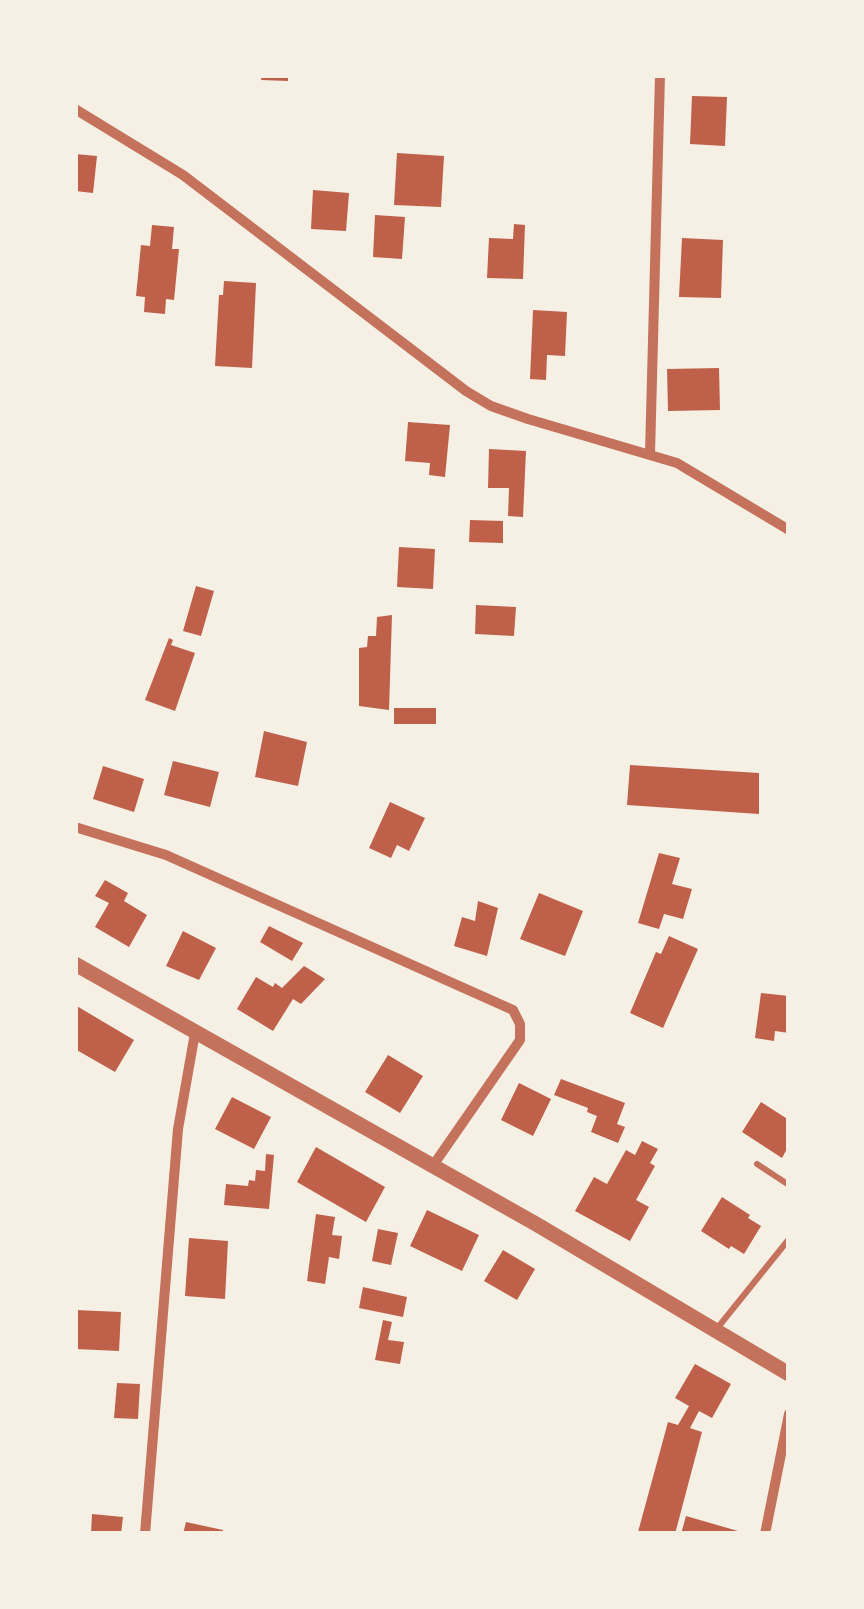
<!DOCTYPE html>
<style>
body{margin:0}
#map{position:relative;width:864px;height:1609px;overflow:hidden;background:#f6efe4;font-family:"Public Sans",sans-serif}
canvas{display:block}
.frame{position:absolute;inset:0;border:78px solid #f6efe4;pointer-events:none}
</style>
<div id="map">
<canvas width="864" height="1609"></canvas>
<div class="frame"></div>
</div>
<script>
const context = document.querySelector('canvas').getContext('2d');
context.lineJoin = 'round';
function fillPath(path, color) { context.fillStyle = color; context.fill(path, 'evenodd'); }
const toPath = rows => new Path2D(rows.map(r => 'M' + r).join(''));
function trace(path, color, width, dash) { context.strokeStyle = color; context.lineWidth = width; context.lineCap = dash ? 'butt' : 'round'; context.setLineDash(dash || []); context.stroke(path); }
fillPath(toPath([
 [262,75,288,75,288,81,261,80],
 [692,96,727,97,725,146,690,144],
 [397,153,444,156,441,207,394,205],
 [75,154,97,156,93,193,75,191],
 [313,190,349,193,346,231,311,229],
 [375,215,405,217,402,259,373,257],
 [514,224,525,225,523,279,487,278,489,238,513,239],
 [152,225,174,227,172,249,179,249,174,300,166,299,165,314,144,312,145,297,136,296,141,245,150,246],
 [682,238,723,240,721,298,679,297],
 [224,281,256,283,252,368,215,366,219,295,223,295],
 [533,310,567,312,565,356,547,355,546,380,530,379],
 [719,368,720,410,668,411,667,369],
 [408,422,450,425,445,477,429,475,430,463,405,461],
 [489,449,526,451,523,517,508,516,509,488,488,488],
 [470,520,503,521,503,543,469,542],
 [399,547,435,549,433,589,397,587],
 [196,586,214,591,201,636,183,631],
 [476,605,516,607,514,636,475,634],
 [392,615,389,710,359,706,359,648,367,647,368,636,376,636,377,617],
 [169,638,173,640,171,645,195,653,175,711,145,700],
 [394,708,436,708,436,724,394,724],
 [264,731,307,742,298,786,255,777],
 [173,761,219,772,210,807,164,795],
 [630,765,759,773,759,814,627,805],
 [103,766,144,779,134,812,93,799],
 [390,802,425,818,409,851,397,845,391,858,369,848],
 [659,853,680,858,672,884,692,889,683,919,664,914,659,929,638,923],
 [105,880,128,893,124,901,147,915,129,947,95,927,109,903,95,896],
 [539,893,583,911,565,956,520,939],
 [478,901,498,908,487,956,454,946,462,917,475,921],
 [269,926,303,943,292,961,260,942],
 [183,931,216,948,199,980,166,966],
 [669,936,698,949,663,1028,630,1013,656,952,661,954],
 [304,966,325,979,301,1004,293,999,273,1031,237,1009,256,977,273,987,275,983,282,988],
 [761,993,789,996,789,1033,775,1031,774,1041,755,1038],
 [75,1005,134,1040,115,1072,75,1049],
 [388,1055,423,1076,400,1113,365,1092],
 [561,1079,625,1103,617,1124,625,1127,618,1143,591,1132,597,1116,587,1112,588,1108,554,1095],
 [519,1083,551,1099,533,1136,501,1120],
 [232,1097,271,1117,254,1149,215,1129],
 [761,1102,789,1120,789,1145,782,1158,742,1132],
 [642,1141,658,1149,650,1163,655,1166,636,1200,649,1207,630,1241,575,1211,594,1177,607,1184,626,1150,635,1155],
 [316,1147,385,1187,366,1222,297,1182],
 [266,1154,274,1155,269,1209,224,1205,226,1184,248,1186,249,1180,255,1181,256,1170,265,1171],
 [722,1197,750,1215,748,1218,761,1226,744,1254,731,1246,729,1249,701,1231],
 [427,1210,479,1235,462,1271,410,1246],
 [316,1214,335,1217,332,1235,342,1236,339,1259,329,1257,325,1284,307,1281],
 [378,1229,398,1233,391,1265,372,1261],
 [189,1238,228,1241,225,1299,185,1296],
 [503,1250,535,1269,517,1300,484,1281],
 [363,1287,407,1297,403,1317,359,1308],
 [75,1310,121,1312,119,1351,75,1349],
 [383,1320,392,1322,388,1340,404,1342,400,1364,375,1360],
 [695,1364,731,1384,712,1418,699,1411,690,1428,702,1432,675,1534,638,1532,668,1422,678,1425,689,1406,675,1398],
 [117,1383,140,1384,138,1419,114,1418],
 [92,1514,123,1517,121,1534,91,1534],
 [686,1516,738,1531,737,1534,681,1534],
 [186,1522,223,1530,223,1534,183,1534]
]), '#bf614a');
trace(toPath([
 [757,1164,789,1185],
 [715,1331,789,1239]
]), '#c5725c', 6);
trace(toPath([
 [75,109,183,175,466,391,491,406,528,419,677,463,789,530],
 [650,454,660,75],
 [75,827,166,855,513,1010,520,1024,520,1040,432,1167],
 [145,1534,178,1129,195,1033],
 [765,1534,789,1414]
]), '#c5725c', 10);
trace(toPath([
 [75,964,536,1224,789,1374]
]), '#c5725c', 15);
</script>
